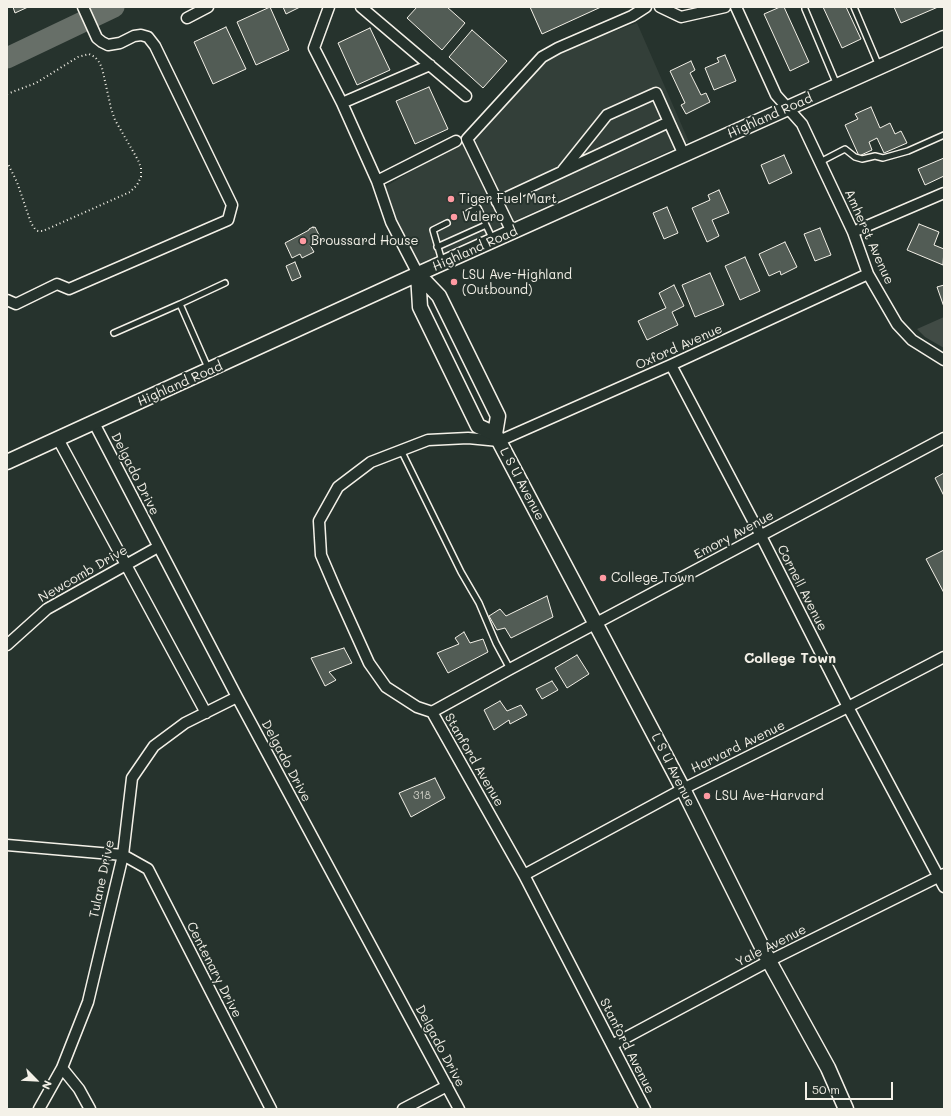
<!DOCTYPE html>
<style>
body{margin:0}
#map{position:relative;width:951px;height:1116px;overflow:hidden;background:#26332d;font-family:Mali,sans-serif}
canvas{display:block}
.frame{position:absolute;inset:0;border:8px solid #f4f1e8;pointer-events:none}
.north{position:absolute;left:16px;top:1060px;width:40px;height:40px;-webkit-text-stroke:3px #26332d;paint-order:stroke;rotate:114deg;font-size:11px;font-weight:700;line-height:16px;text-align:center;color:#f4f1e8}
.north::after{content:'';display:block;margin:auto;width:14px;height:18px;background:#f4f1e8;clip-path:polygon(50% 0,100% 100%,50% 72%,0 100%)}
.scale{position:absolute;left:805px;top:1082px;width:88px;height:18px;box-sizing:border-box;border:2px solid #f4f1e8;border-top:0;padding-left:5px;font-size:12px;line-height:14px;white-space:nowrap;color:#f4f1e8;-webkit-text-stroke:3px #26332d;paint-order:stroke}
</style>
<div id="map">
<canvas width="951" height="1116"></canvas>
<div class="frame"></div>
<div class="north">N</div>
<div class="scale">50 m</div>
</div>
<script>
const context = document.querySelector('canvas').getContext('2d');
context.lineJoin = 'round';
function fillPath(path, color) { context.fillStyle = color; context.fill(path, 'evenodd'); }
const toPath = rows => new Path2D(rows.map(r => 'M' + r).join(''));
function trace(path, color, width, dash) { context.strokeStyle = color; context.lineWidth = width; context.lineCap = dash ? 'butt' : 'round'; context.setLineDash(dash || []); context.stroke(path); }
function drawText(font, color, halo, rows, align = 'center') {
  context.font = font + ' Mali,sans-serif'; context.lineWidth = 4; context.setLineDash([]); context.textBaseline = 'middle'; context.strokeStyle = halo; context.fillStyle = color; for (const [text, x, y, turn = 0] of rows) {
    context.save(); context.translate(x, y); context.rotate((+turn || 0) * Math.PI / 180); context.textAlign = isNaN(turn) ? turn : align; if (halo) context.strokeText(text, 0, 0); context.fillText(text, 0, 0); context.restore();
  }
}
fillPath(toPath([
 [637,23,689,142,414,266,383,188,467,139,542,57]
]), '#333f39');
fillPath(toPath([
 [944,317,944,348,925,337,917,329]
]), '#414b45');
trace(toPath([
 [7,58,114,7]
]), '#676f68', 21);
const building = toPath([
 [13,7,28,7,15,13,13,7],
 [270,7,289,50,256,65,237,22,270,7],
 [283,7,300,7,286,14,283,7],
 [417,7,447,7,465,23,442,50,407,18,417,7],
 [531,7,601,7,542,34,530,7,531,7],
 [780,7,784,7,809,62,790,71,764,14,780,7],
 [823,7,846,7,861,39,842,48,823,7],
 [894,7,938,7,901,23,894,7],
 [226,27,246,69,213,84,194,42,226,27],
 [370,28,390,70,357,85,338,43,370,28],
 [472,30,507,61,483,88,449,57,472,30],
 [725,55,736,81,714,90,705,68,719,62,717,58,725,55],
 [691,61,695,70,690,73,701,95,706,93,710,102,686,114,681,105,685,103,670,71,691,61],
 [429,87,448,129,415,144,396,101,429,87],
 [871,107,880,128,890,123,895,134,901,131,907,143,884,153,877,138,869,142,872,150,859,156,845,125,858,119,855,114,871,107],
 [784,155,792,173,769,184,761,165,784,155],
 [944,158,944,176,925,185,918,169,944,158],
 [719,190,729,213,712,220,719,236,707,242,692,208,710,200,708,195,719,190],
 [667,207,678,233,664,239,653,213,667,207],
 [919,224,939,232,934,245,944,249,943,265,907,250,919,224],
 [313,227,313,228,315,227,321,239,310,245,314,252,302,258,300,254,292,258,285,243,309,230,309,229,313,227],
 [820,228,831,255,815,261,804,234,820,228],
 [785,242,797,267,781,275,780,271,769,276,759,254,785,242],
 [745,257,760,291,740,300,725,266,745,257],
 [295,262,301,277,292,281,286,266,295,262],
 [710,273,724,305,695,317,682,285,710,273],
 [674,285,684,306,672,312,678,325,647,340,638,321,666,308,659,293,674,285],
 [944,285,944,307,937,287,944,285],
 [944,473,944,496,935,478,944,473],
 [944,550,944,593,926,559,944,550],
 [547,596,553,617,511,638,505,628,497,630,489,616,500,609,506,616,547,596],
 [464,632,470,643,483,639,488,652,448,673,437,653,459,644,455,638,464,632],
 [344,648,352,663,329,672,336,680,325,686,311,658,344,648],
 [577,655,589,674,567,688,555,668,577,655],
 [552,681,558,690,542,699,536,689,552,681],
 [500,701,507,711,521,705,527,715,510,724,509,720,494,730,484,710,500,701],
 [435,778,445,798,411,817,399,793,435,778]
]);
fillPath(building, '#525c55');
trace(building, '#f4f1e8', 1);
const lane = toPath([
 [854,7,879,66],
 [805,9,837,85],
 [820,162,845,149,855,157,862,159,875,156,883,158,908,151,944,135],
 [468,213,478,208,493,240],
 [437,247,486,225],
 [442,261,433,230,447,223],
 [114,333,180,304],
 [209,370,180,304,225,283],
 [401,450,461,572,479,603,496,643,510,669]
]);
const street = toPath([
 [329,7,314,48,342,103,377,181,456,141],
 [361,7,466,96],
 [660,7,681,17,725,7],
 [736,7,776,95,802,124,853,232,868,274,897,324,912,340,944,360],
 [187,18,208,7],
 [342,103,430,65],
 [563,170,607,115,656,93,669,122],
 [377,181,391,222,418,274],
 [497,202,669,122,684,155],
 [512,232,467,139,542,57,558,48,632,16,646,7],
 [853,232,944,193],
 [7,300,16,304,57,284,69,289,228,220,232,205,155,46,148,37,141,35,134,36,120,43,108,45,102,42,97,38,83,7],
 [671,365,761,536,848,707,944,887],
 [94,423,237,697,459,1109],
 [58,439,206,713],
 [7,645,47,609,158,547],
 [432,712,510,669,944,438],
 [7,845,123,855,148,869,271,1109],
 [524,875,683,789,848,707,944,657],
 [612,1045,769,961,944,874],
 [62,1068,79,1089,90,1109],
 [39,1109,62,1068,88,1002,123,855,132,778,154,746,185,723,237,697],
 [403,1109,447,1086],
 [645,1109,524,875,432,712,417,707,386,687,369,663,336,590,321,555,319,521,338,487,371,462,428,440,468,438,499,441,671,365,868,274]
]);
const secondary = toPath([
 [418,274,439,296,498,416,495,434,499,441,683,789,769,961,828,1068,846,1109],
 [418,274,420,307,478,426,495,434],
 [7,462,418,274,944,38]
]);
trace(lane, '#f4f1e8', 8);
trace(street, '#f4f1e8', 13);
trace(secondary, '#f4f1e8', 17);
trace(toPath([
 [7,94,36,83,78,57,89,54,95,57,99,62,102,68,111,108,115,120,138,160,141,168,141,177,137,185,130,192,63,222,43,231,38,231,35,229,31,223,17,182,7,162]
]), '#f4f1e8', 2, [1, 3]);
trace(lane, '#26332d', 5);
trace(street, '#26332d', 10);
trace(secondary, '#26332d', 14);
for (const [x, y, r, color] of [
 [451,199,4,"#ff9aa2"],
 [454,217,4,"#ff9aa2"],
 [303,241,4,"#ff9aa2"],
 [454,282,4,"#ff9aa2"],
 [603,578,4,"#ff9aa2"],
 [707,796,4,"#ff9aa2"]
]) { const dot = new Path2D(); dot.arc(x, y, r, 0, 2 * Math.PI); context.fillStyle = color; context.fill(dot); trace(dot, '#26332d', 1.5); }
drawText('11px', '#ccccc3', null, [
 ["318",422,796]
]);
drawText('13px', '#f4f1e8', '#26332d', [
 ["Highland Road",770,116,-24],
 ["Amherst Avenue",869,237,66],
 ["Highland Road",475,249,-24],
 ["Oxford Avenue",679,347,-24],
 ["Highland Road",180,384,-24],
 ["Delgado Drive",135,474,63],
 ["L S U Avenue",522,484,62],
 ["Emory Avenue",734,535,-28],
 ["Newcomb Drive",83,574,-30],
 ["Cornell Avenue",802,588,63],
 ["Harvard Avenue",738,747,-26],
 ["Stanford Avenue",474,760,60],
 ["Delgado Drive",286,761,62],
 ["L S U Avenue",673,770,63],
 ["Tulane Drive",102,879,-78],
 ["Yale Avenue",771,946,-27],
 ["Centenary Drive",214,970,63],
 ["Delgado Drive",440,1046,62],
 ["Stanford Avenue",627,1046,63]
]);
drawText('13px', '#f4f1e8', '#26332d', [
 ["Tiger Fuel Mart",459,199],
 ["Valero",462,217],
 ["Broussard House",311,241],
 ["LSU Ave-Highland",462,275],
 ["(Outbound)",462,290],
 ["College Town",611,578],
 ["LSU Ave-Harvard",715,796]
], 'left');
drawText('bold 14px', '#f4f1e8', '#26332d', [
 ["College Town",790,659]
]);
</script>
